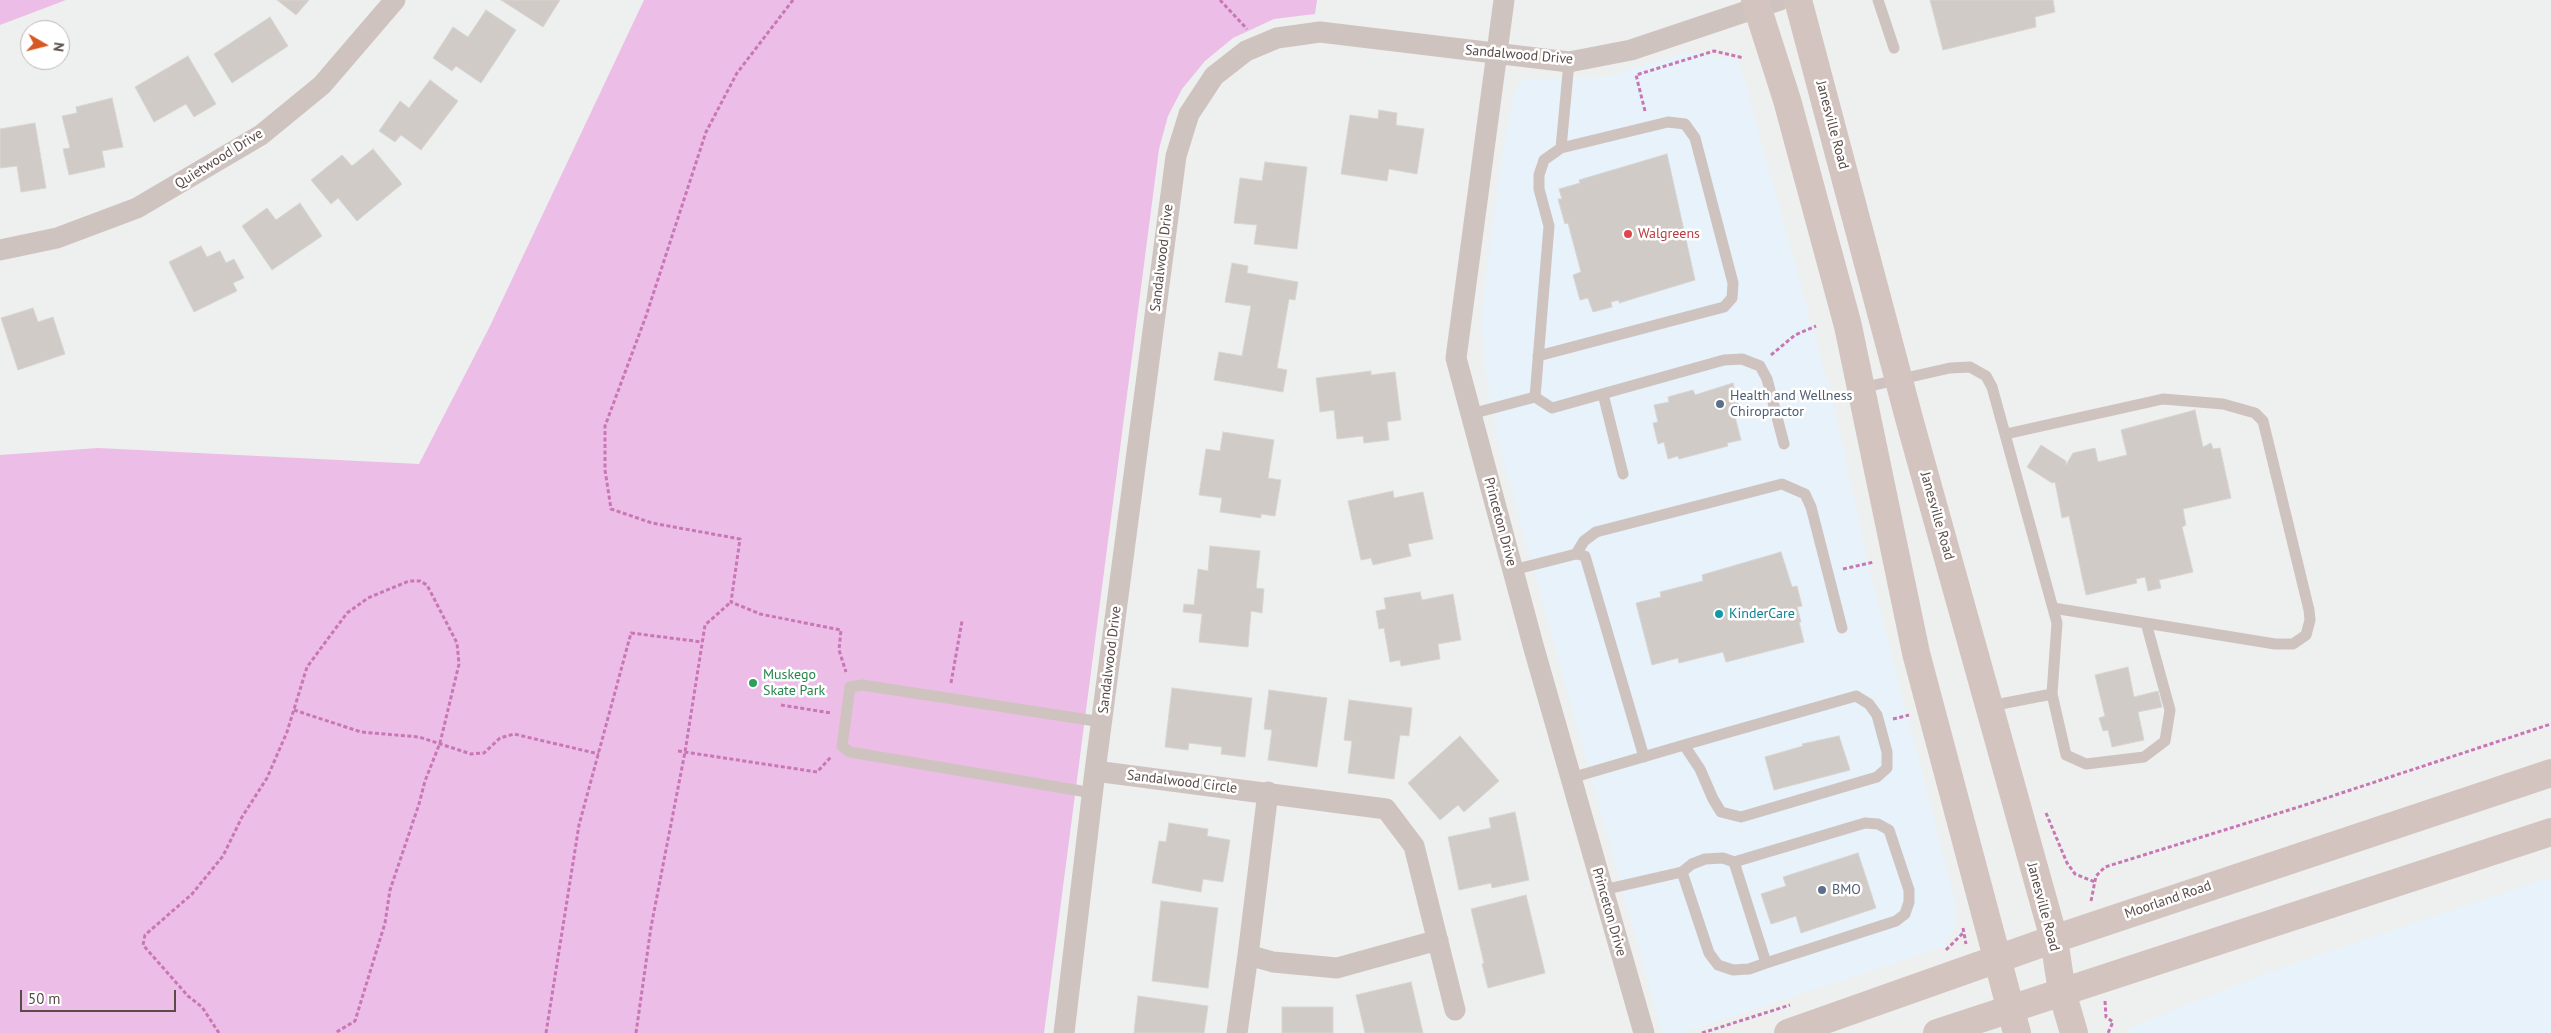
<!DOCTYPE html>
<style>
body{margin:0}
#map{position:relative;width:2551px;height:1033px;overflow:hidden;background:#edf0ef;font-family:"PT Sans",sans-serif}
canvas{display:block}
.north{position:absolute;left:20px;top:20px;width:50px;height:50px;box-sizing:border-box;background:#fff;border:1px solid #bdb7b5;border-radius:50%;rotate:98deg;font-size:14px;font-weight:700;line-height:20px;text-align:center;color:#5a4b47}
.north::after{content:'';display:block;margin:auto;width:18px;height:22px;background:#d75821;clip-path:polygon(50% 0,100% 100%,50% 72%,0 100%)}
.scale{position:absolute;left:20px;top:990px;width:156px;height:22px;box-sizing:border-box;border:2px solid #5a4b47;border-top:0;padding-left:6px;font-size:15px;line-height:18px;white-space:nowrap;color:#5a4b47;-webkit-text-stroke:4px #fff;paint-order:stroke}
</style>
<div id="map">
<canvas width="2551" height="1033"></canvas>
<div class="north">N</div>
<div class="scale">50 m</div>
</div>
<script>
const context = document.querySelector('canvas').getContext('2d');
context.lineJoin = 'round';
function fillPath(path, color) { context.fillStyle = color; context.fill(path, 'evenodd'); }
const toPath = rows => new Path2D(rows.map(r => 'M' + r).join(''));
function trace(path, color, width, dash) { context.strokeStyle = color; context.lineWidth = width; context.lineCap = dash ? 'butt' : 'round'; context.setLineDash(dash || []); context.stroke(path); }
function drawText(font, color, halo, rows, align = 'center') {
  context.font = font + ' "PT Sans",sans-serif'; context.lineWidth = 5; context.setLineDash([]); context.textBaseline = 'middle'; context.strokeStyle = halo; context.fillStyle = color; for (const [text, x, y, turn = 0] of rows) {
    context.save(); context.translate(x, y); context.rotate((+turn || 0) * Math.PI / 180); context.textAlign = isNaN(turn) ? turn : align; if (halo) context.strokeText(text, 0, 0); context.fillText(text, 0, 0); context.restore();
  }
}
fillPath(toPath([
 [1684,52,1739,60,1834,406,1867,559,1956,905,1956,927,1943,947,1682,1033,1664,1033,1659,1022,1498,442,1486,377,1481,316,1504,142,1515,89,1526,79,1607,77],
 [2551,877,2551,1033,2129,1033,2127,1029,2278,969]
]), '#e7f2fb');
fillPath(toPath([
 [0,0,66,0,0,25],
 [644,0,1317,0,1315,14,1274,19,1233,38,1205,61,1182,89,1168,116,1159,149,1044,1033,0,1033,0,455,98,448,419,464,489,328]
]), '#ecbde6');
const building = toPath([
 [277,0,309,0,296,15,277,0],
 [501,0,560,0,543,27,501,0],
 [1930,0,2053,0,2055,12,2035,17,2036,27,1943,50,1930,0],
 [486,10,516,30,481,83,456,66,452,71,433,58,453,27,468,37,486,10],
 [270,17,288,46,232,83,214,54,270,17],
 [188,56,216,104,194,117,186,104,154,122,135,87,188,56],
 [430,80,458,101,421,150,401,135,395,142,379,131,400,101,409,108,430,80],
 [112,98,123,147,102,151,105,167,69,175,63,149,70,148,62,116,77,113,76,107,112,98],
 [1379,110,1397,113,1396,125,1424,129,1417,174,1389,169,1387,181,1341,174,1350,115,1378,119,1379,110],
 [35,123,46,188,21,192,17,166,0,168,0,129,35,123],
 [373,149,402,184,357,221,338,198,331,204,311,180,342,155,352,166,373,149],
 [1667,154,1695,280,1619,303,1619,300,1611,302,1612,307,1593,312,1588,298,1580,300,1573,275,1581,272,1568,223,1565,224,1558,199,1562,199,1559,189,1580,183,1579,180,1667,154],
 [1265,162,1307,167,1297,249,1254,244,1257,225,1234,223,1240,178,1262,181,1265,162],
 [300,203,322,236,272,270,242,226,267,208,276,220,300,203],
 [201,246,207,257,220,251,226,263,234,259,244,278,233,283,237,291,194,312,169,262,201,246],
 [1232,263,1248,266,1247,273,1298,282,1295,300,1289,299,1277,368,1287,370,1283,392,1214,380,1219,352,1242,356,1251,306,1225,302,1232,263],
 [33,308,38,322,53,317,65,354,18,370,1,318,33,308],
 [1371,371,1371,375,1395,372,1401,420,1387,422,1389,440,1364,443,1363,436,1337,439,1334,410,1320,412,1316,378,1371,371],
 [1733,383,1739,407,1733,409,1741,440,1727,443,1728,446,1679,459,1678,456,1668,459,1664,442,1658,444,1653,423,1658,422,1654,405,1669,402,1668,397,1693,390,1695,395,1733,383],
 [2195,410,2203,447,2211,443,2213,449,2220,448,2231,498,2183,509,2186,525,2182,527,2193,572,2159,580,2161,588,2148,591,2145,577,2136,579,2137,583,2086,595,2069,516,2062,518,2055,482,2052,483,2027,467,2041,445,2066,461,2066,465,2073,453,2095,448,2098,462,2127,455,2121,430,2195,410],
 [1223,432,1274,440,1268,478,1281,480,1275,516,1261,514,1261,518,1220,512,1222,498,1199,495,1206,449,1220,451,1223,432],
 [1393,491,1394,498,1423,492,1433,539,1408,544,1411,556,1373,565,1371,558,1361,560,1348,501,1393,491],
 [1210,546,1260,551,1256,588,1264,589,1262,613,1251,611,1248,647,1199,642,1202,614,1183,612,1184,604,1194,605,1198,569,1208,571,1210,546],
 [1781,552,1792,587,1797,586,1802,606,1797,607,1801,622,1799,622,1804,642,1726,662,1723,652,1679,663,1678,658,1652,665,1636,603,1661,597,1660,592,1703,581,1702,575,1781,552],
 [1420,592,1422,600,1453,594,1461,640,1438,644,1440,659,1401,666,1400,660,1390,662,1384,628,1379,629,1376,611,1386,609,1384,598,1420,592],
 [2128,667,2134,697,2158,691,2162,707,2138,712,2144,740,2112,747,2108,730,2103,731,2099,718,2105,716,2095,675,2128,667],
 [1172,688,1252,698,1245,757,1221,754,1222,747,1189,743,1188,750,1165,747,1172,688],
 [1269,690,1327,698,1317,767,1268,760,1272,730,1264,729,1269,690],
 [1349,700,1412,708,1409,736,1400,735,1394,779,1348,773,1352,741,1344,740,1349,700],
 [1460,736,1499,781,1464,812,1458,805,1440,820,1408,783,1460,736],
 [1839,736,1850,770,1774,790,1765,757,1803,746,1802,744,1839,736],
 [1515,812,1529,880,1492,888,1491,883,1459,890,1448,837,1491,828,1489,818,1515,812],
 [1169,823,1208,829,1207,836,1230,840,1223,882,1203,879,1201,892,1152,883,1159,841,1166,842,1169,823],
 [1858,853,1876,908,1801,933,1796,916,1771,924,1761,894,1786,886,1783,877,1858,853],
 [1526,895,1545,973,1488,988,1482,964,1484,963,1471,909,1526,895],
 [1161,901,1218,908,1208,988,1152,981,1161,901],
 [1411,982,1423,1033,1365,1033,1356,995,1411,982],
 [1138,996,1208,1006,1204,1033,1134,1033,1138,996],
 [1282,1007,1333,1007,1333,1033,1282,1033,1282,1007]
]);
fillPath(building, '#d0cbc7');
trace(building, '#d9d5d2', 1);
trace(toPath([
 [793,0,737,73,706,132,646,316,605,426,605,470,611,509,652,523,740,539,731,602,760,614,841,630,839,650,846,672],
 [1220,0,1247,29],
 [1645,111,1636,75,1714,51,1744,58],
 [1771,355,1795,335,1816,326],
 [1843,569,1874,562],
 [951,683,962,621],
 [781,705,831,713],
 [294,710,361,732,419,737,471,754,484,753,500,738,514,734,599,754],
 [1893,719,1909,715],
 [678,751,817,772,831,757],
 [2046,813,2067,863,2075,874,2095,882],
 [2091,901,2096,876,2105,867,2305,805,2551,724],
 [1963,928,1966,944],
 [1946,950,1963,933],
 [2105,1001,2106,1017,2113,1022,2108,1033],
 [219,1033,202,1007,188,996,143,945,145,935,192,894,223,856,242,817,267,778,287,732,307,667,347,613,368,598,409,581,420,581,427,585,457,643,459,664,440,743,425,781,419,804,390,890,385,923,355,1021,335,1033],
 [546,1033,579,825,631,633,702,642],
 [636,1033,651,927,685,752,705,625,731,602],
 [1702,1033,1790,1005]
]), '#c977b4', 3, [4, 2.5]);
trace(toPath([
 [1878,0,1894,48],
 [1538,356,1724,307,1732,298,1733,283,1695,138,1685,124,1668,122,1561,148],
 [1861,388,1950,368,1970,367,1986,376,1992,387,2057,623,2052,694,1990,706],
 [1603,394,1623,474],
 [1535,397,1549,226,1539,189,1539,175,1544,160,1561,148,1569,62],
 [1471,414,1535,397,1552,408,1724,360,1742,359,1760,366,1767,379,1784,444],
 [2006,434,2163,399,2223,404,2255,413,2263,421,2309,610,2310,620,2306,635,2293,644,2275,644,2053,608],
 [1576,554,1584,541,1596,532,1782,484,1805,494,1811,507,1842,628],
 [1513,570,1576,554,1585,556,1644,757],
 [2052,694,2066,755,2086,764,2144,757,2165,741,2170,710,2146,623],
 [1571,778,1684,745,1856,696,1869,704,1877,715,1887,752,1887,768,1877,777,1741,817,1721,812,1713,799,1700,769,1684,745],
 [1093,793,850,752,842,746,850,687,862,685,1102,722],
 [1682,872,1692,864,1705,859,1723,858,1734,862],
 [1603,890,1682,872,1709,953,1718,965,1733,970,1749,969,1766,963,1896,921,1905,914,1909,902,1909,890,1889,830,1878,824,1865,823,1734,862,1766,963]
]), '#cfc3bf', 11);
trace(toPath([
 [1504,0,1456,358,1533,645,1644,1033],
 [0,250,57,238,137,208,261,135,322,85,395,0],
 [1095,771,1386,809,1414,846,1455,1010],
 [1248,955,1268,792],
 [1064,1033,1095,771,1176,156,1189,114,1214,76,1246,51,1277,38,1320,32,1569,62,1631,50,1780,0],
 [1237,1033,1248,955,1273,962,1337,968,1438,940]
]), '#cfc3bf', 21);
trace(toPath([
 [1755,0,1787,100,1848,326,1916,653,2017,1033],
 [1798,0,1910,422,2054,939,2062,992,2074,1033],
 [1788,1033,2054,939,2551,773],
 [1937,1033,2551,832]
]), '#d4c4bf', 28);
for (const [x, y, r, color] of [
 [1628,234,5,"#e0444e"],
 [1720,404,5,"#5c6f8a"],
 [1719,614,5,"#0f9aa8"],
 [753,683,5,"#2e9e5b"],
 [1822,890,5,"#5c6f8a"]
]) { const dot = new Path2D(); dot.arc(x, y, r, 0, 2 * Math.PI); context.fillStyle = color; context.fill(dot); trace(dot, '#fff', 2); }
drawText('14px', '#5a4b47', '#fff', [
 ["Sandalwood Drive",1519,55,5],
 ["Janesville Road",1832,125,75],
 ["Quietwood Drive",219,159,-32],
 ["Sandalwood Drive",1162,258,-83],
 ["Janesville Road",1937,516,74],
 ["Princeton Drive",1500,522,75],
 ["Sandalwood Drive",1110,660,-83],
 ["Sandalwood Circle",1182,782,7],
 ["Moorland Road",2168,900,-19],
 ["Janesville Road",2043,907,75],
 ["Princeton Drive",1609,912,74]
]);
drawText('14px', '#be3a42', '#fff', [
 ["Walgreens",1638,234]
], 'left');
drawText('14px', '#4e5e75', '#fff', [
 ["Health and Wellness",1730,396],
 ["Chiropractor",1730,412],
 ["BMO",1832,890]
], 'left');
drawText('14px', '#0d838f', '#fff', [
 ["KinderCare",1729,614]
], 'left');
drawText('14px', '#27864d', '#fff', [
 ["Muskego",763,675],
 ["Skate Park",763,691]
], 'left');
</script>
